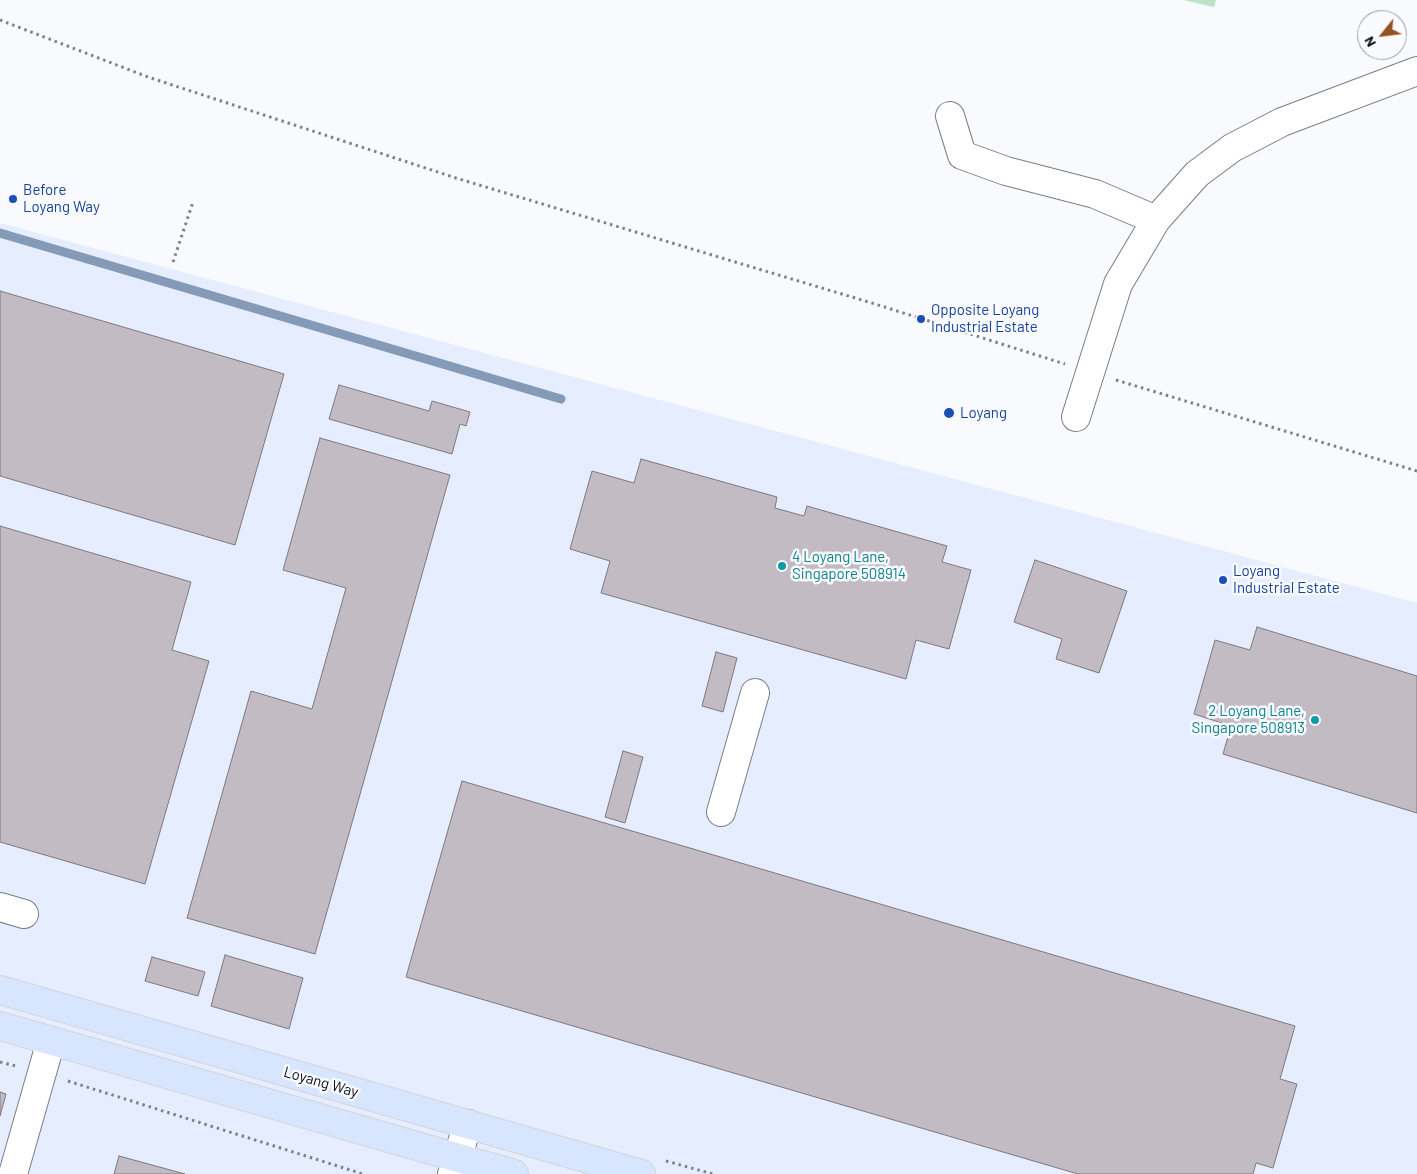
<!DOCTYPE html>
<style>
body{margin:0}
#map{position:relative;width:1417px;height:1174px;overflow:hidden;background:#f8fafe;font-family:Barlow,sans-serif}
canvas{display:block}
.north{position:absolute;left:1357px;top:10px;width:50px;height:50px;box-sizing:border-box;background:#f8fafe;border:1px solid #9b9ca0;border-radius:50%;rotate:241deg;font-size:14px;font-weight:700;line-height:20px;text-align:center;color:#0f1013}
.north::after{content:'';display:block;margin:auto;width:18px;height:22px;background:#955222;clip-path:polygon(50% 0,100% 100%,50% 72%,0 100%)}
</style>
<div id="map">
<canvas width="1417" height="1174"></canvas>
<div class="north">N</div>
</div>
<script>
const context = document.querySelector('canvas').getContext('2d');
context.lineJoin = 'round';
function fillPath(path, color) { context.fillStyle = color; context.fill(path, 'evenodd'); }
const toPath = rows => new Path2D(rows.map(r => 'M' + r).join(''));
function trace(path, color, width, dash) { context.strokeStyle = color; context.lineWidth = width; context.lineCap = dash ? 'butt' : 'round'; context.setLineDash(dash || []); context.stroke(path); }
function drawText(font, color, halo, rows, align = 'center') {
  context.font = font + ' Barlow,sans-serif'; context.lineWidth = 5; context.setLineDash([]); context.textBaseline = 'middle'; context.strokeStyle = halo; context.fillStyle = color; for (const [text, x, y, turn = 0] of rows) {
    context.save(); context.translate(x, y); context.rotate((+turn || 0) * Math.PI / 180); context.textAlign = isNaN(turn) ? turn : align; if (halo) context.strokeText(text, 0, 0); context.fillText(text, 0, 0); context.restore();
  }
}
fillPath(toPath([
 [0,223,1417,603,1417,1174,0,1174]
]), '#e5edfe');
fillPath(toPath([
 [1183,0,1216,0,1214,7]
]), '#bce3c6');
trace(toPath([
 [0,233,561,399]
]), '#849ab6', 9);
const building = toPath([
 [0,291,284,374,235,545,0,476,0,291],
 [339,385,429,411,432,401,470,412,466,426,460,424,452,454,329,419,339,385],
 [320,438,450,475,315,954,187,918,251,691,312,709,346,588,283,570,320,438],
 [641,459,777,497,775,508,804,516,807,506,947,546,942,562,971,570,949,649,916,640,906,679,601,593,610,561,570,549,592,471,634,483,641,459],
 [0,526,191,582,172,650,209,661,145,884,0,842,0,526],
 [1035,560,1127,591,1099,673,1056,659,1062,639,1014,622,1035,560],
 [1257,627,1417,676,1417,813,1223,754,1231,726,1194,714,1215,640,1250,650,1257,627],
 [716,652,737,658,723,712,702,706,716,652],
 [623,751,643,757,625,823,605,817,623,751],
 [462,781,1295,1026,1280,1079,1297,1084,1273,1168,1256,1163,1253,1174,1078,1174,406,977,462,781],
 [225,955,303,978,289,1029,211,1006,225,955],
 [152,957,205,972,198,996,145,981,152,957],
 [0,1092,6,1094,0,1116,0,1092],
 [119,1156,185,1174,114,1174,119,1156]
]);
fillPath(building, '#c2bbc3');
trace(building, '#7f787f', 1);
const minor = toPath([
 [950,116,962,155,1006,171,1095,194,1156,220],
 [1076,417,1118,284,1156,220,1197,174,1232,148,1282,122,1417,71],
 [721,812,755,693],
 [0,907,24,914],
 [13,1174,51,1041],
 [452,1174,468,1124]
]);
const major = toPath([
 [0,990,641,1174],
 [0,1026,514,1174]
]);
trace(minor, '#797d86', 30);
trace(major, '#d4d4d5', 30);
trace(toPath([
 [0,20,148,77,456,178,875,304,1065,364],
 [173,262,193,202],
 [1116,380,1417,471],
 [0,1062,16,1066],
 [68,1081,363,1174],
 [666,1161,713,1174]
]), '#808185', 3, [2.5, 4]);
trace(minor, '#fff', 28);
trace(major, '#d7e6fe', 28);
for (const [x, y, r, color] of [
 [13,199,5,"#1a4fb4"],
 [921,319,5,"#1a4fb4"],
 [949,413,6,"#1a4fb4"],
 [782,566,5,"#0f9aa8"],
 [1223,580,5,"#1a4fb4"],
 [1315,720,5,"#0f9aa8"]
]) { const dot = new Path2D(); dot.arc(x, y, r, 0, 2 * Math.PI); context.fillStyle = color; context.fill(dot); trace(dot, '#f8fafe', 2); }
drawText('15px', '#164399', '#f8fafe', [
 ["Before",23,190],
 ["Loyang Way",23,207],
 ["Opposite Loyang",931,310],
 ["Industrial Estate",931,327],
 ["Loyang",960,413],
 ["Loyang",1233,571],
 ["Industrial Estate",1233,588]
], 'left');
drawText('15px', '#0d838f', '#f8fafe', [
 ["4 Loyang Lane,",792,557],
 ["Singapore 508914",792,574],
 ["2 Loyang Lane,",1305,711,"right"],
 ["Singapore 508913",1305,728,"right"]
], 'left');
drawText('15px', '#0f1013', '#f8fafe', [
 ["Loyang Way",321,1082,16]
]);
</script>
